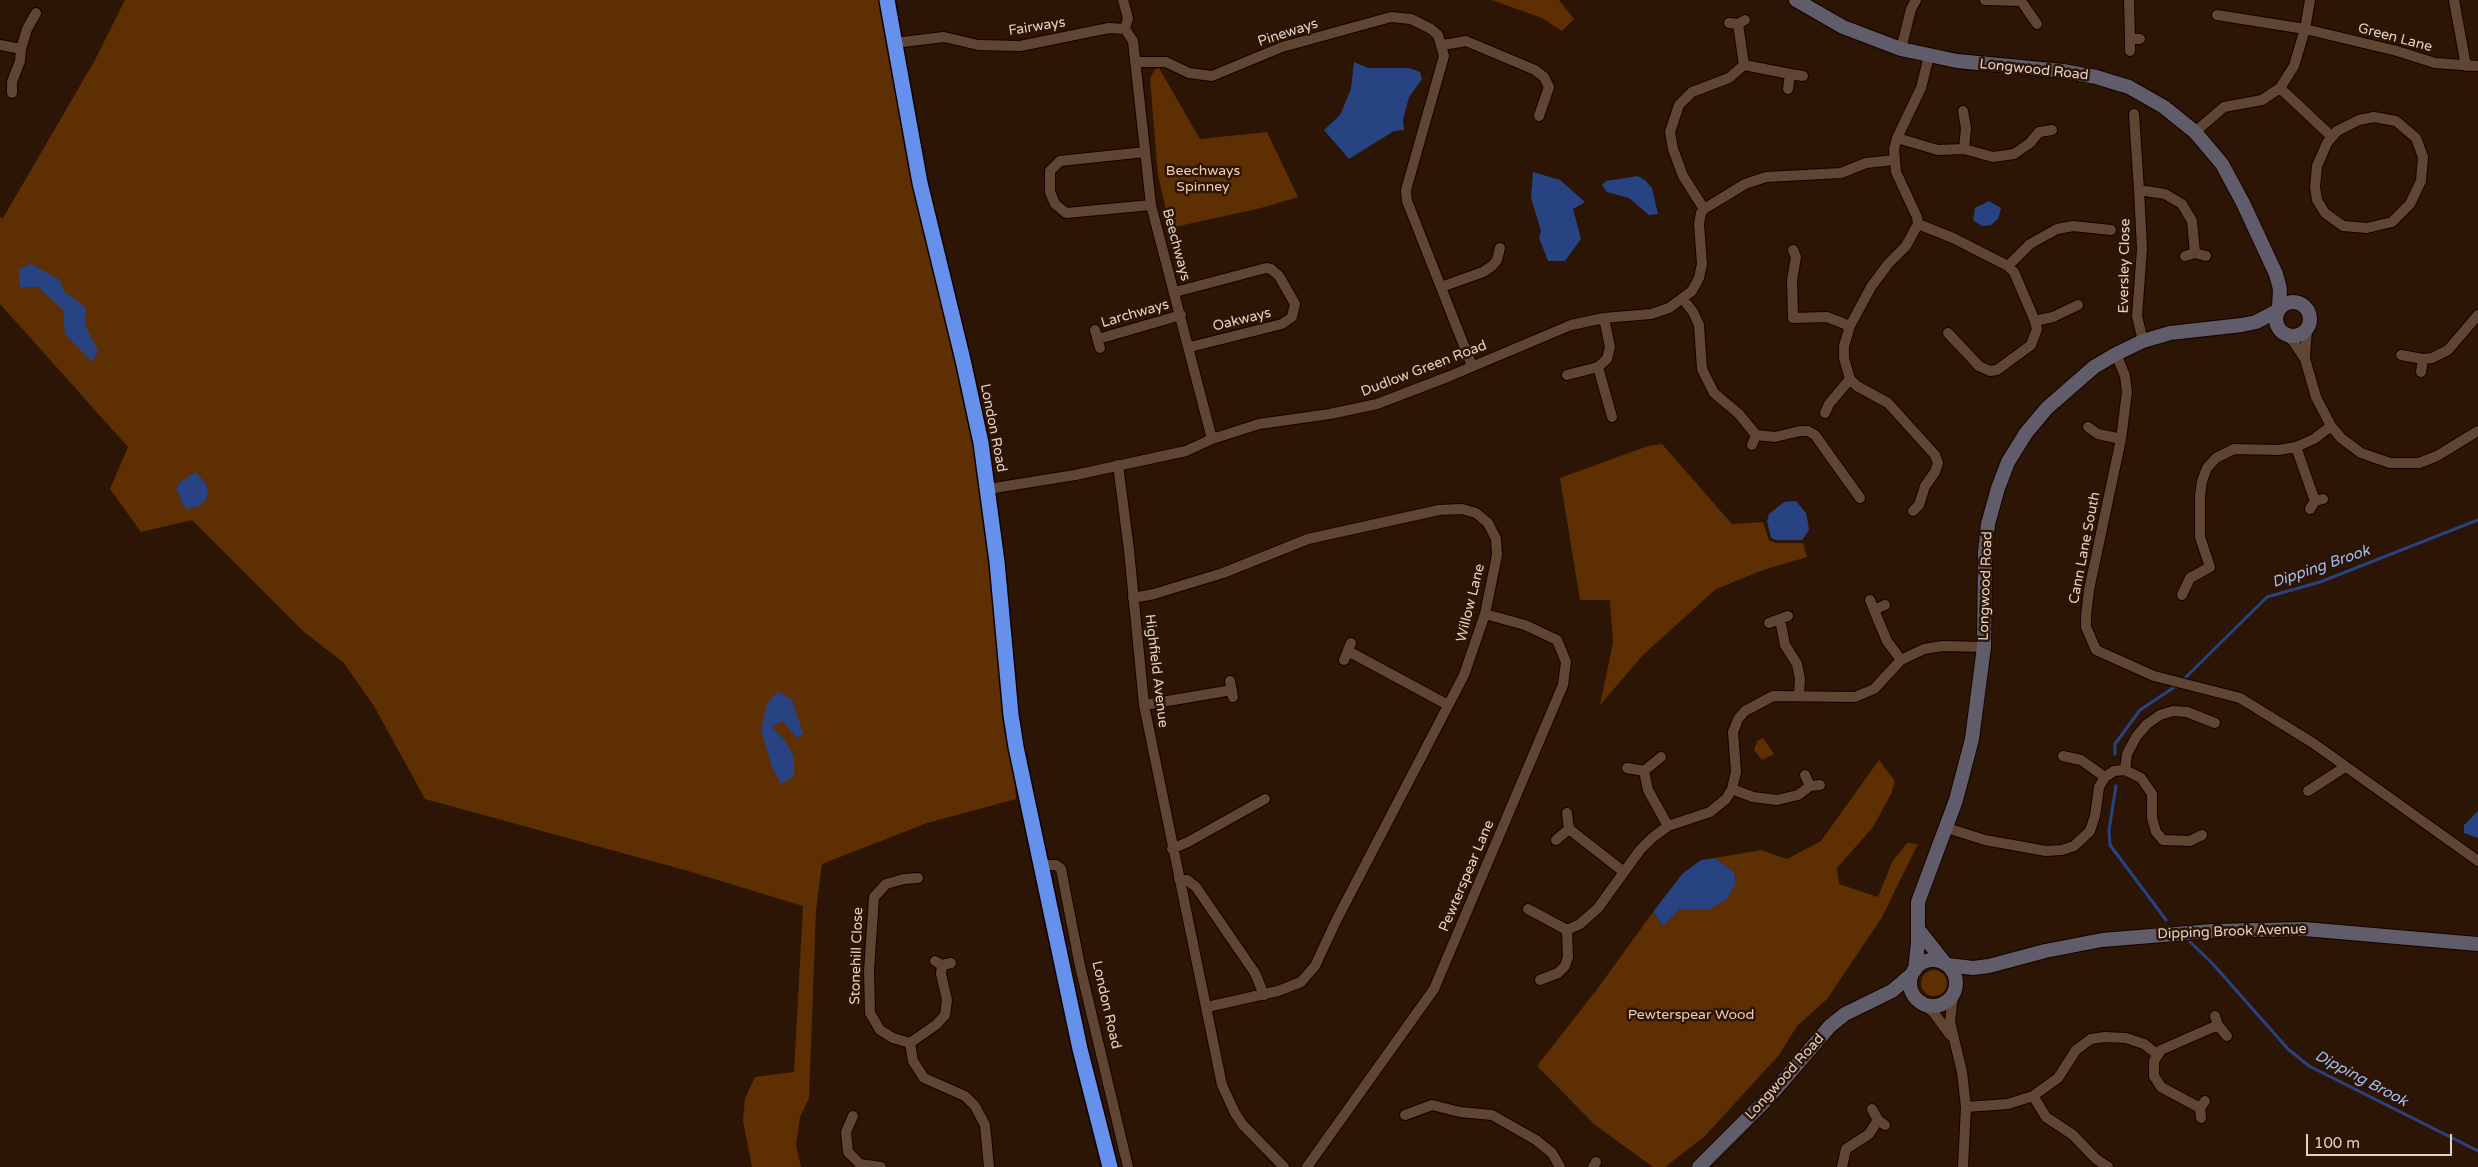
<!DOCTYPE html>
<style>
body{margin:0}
#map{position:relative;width:2478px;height:1167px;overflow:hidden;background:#2c1504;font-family:"Varela Round",sans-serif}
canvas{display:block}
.scale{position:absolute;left:2306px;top:1134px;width:146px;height:22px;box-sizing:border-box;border:2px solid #e1d1c6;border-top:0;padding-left:6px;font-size:15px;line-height:18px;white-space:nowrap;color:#e1d1c6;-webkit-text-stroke:4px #2c1504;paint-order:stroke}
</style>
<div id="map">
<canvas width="2478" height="1167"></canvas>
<div class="scale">100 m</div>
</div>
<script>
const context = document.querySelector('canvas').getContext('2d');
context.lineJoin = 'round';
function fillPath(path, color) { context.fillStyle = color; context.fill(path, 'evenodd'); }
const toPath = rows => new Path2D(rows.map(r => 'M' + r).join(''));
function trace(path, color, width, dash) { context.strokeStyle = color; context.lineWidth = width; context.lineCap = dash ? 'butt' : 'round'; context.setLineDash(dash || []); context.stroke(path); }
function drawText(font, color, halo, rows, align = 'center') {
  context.font = font + ' "Varela Round",sans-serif'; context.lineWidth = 5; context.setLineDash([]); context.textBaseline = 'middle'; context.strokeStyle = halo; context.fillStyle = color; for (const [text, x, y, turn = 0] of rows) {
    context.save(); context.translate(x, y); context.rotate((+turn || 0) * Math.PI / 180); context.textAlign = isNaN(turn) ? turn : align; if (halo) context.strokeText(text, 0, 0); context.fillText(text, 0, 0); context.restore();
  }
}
fillPath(toPath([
 [125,0,879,0,900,79,963,360,1009,693,1016,799,927,823,822,864,816,910,809,1098,800,1117,796,1145,801,1167,752,1167,743,1121,745,1098,755,1077,794,1072,803,906,688,871,425,799,374,706,343,662,304,632,192,520,141,532,110,489,128,447,0,304,0,217,3,218,95,60],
 [1492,0,1559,0,1574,19,1562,31,1542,18],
 [1159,68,1200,139,1267,132,1298,197,1261,208,1170,228,1158,175,1150,79,1154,70],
 [1662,444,1732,524,1763,522,1769,540,1776,543,1803,543,1807,557,1763,570,1716,589,1643,655,1600,705,1613,643,1610,600,1580,600,1560,478,1648,446],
 [1763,738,1774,754,1762,760,1754,750,1757,741],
 [1879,760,1895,781,1891,794,1873,827,1837,868,1839,884,1878,897,1892,862,1907,843,1918,844,1881,919,1827,999,1797,1026,1779,1055,1705,1136,1665,1167,1653,1167,1595,1125,1537,1066,1598,988,1653,912,1663,926,1680,909,1709,909,1736,883,1734,872,1715,858,1761,850,1787,859,1821,841],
 '1921 983a13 13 0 1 1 26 0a13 13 0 1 1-26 0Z'
]), '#5e2f03');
fillPath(toPath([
 [1354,62,1368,68,1409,68,1420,72,1422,79,1409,97,1403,120,1404,130,1394,131,1349,159,1324,130,1340,115,1351,89],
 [1533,172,1560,180,1585,202,1573,209,1581,239,1565,261,1548,261,1539,238,1541,231,1531,198],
 [1638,176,1646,181,1652,188,1658,214,1649,215,1629,198,1607,192,1602,185,1606,181],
 [1989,201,2001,208,1998,219,1991,225,1982,226,1973,220,1975,208],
 [31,264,60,280,64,291,86,308,85,325,98,351,92,362,65,334,63,310,38,287,20,287,19,269],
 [196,472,206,484,208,492,206,500,199,506,187,509,183,505,176,488,180,482],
 [1796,501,1806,513,1808,523,1809,530,1802,540,1776,540,1771,538,1767,521,1769,514,1784,502],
 [778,691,792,700,803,733,797,738,782,721,772,727,783,738,794,756,794,776,781,784,772,767,761,730,767,704],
 [2478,811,2478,838,2464,833,2464,825],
 [1715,858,1734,872,1736,883,1726,900,1709,909,1680,909,1663,926,1653,912,1683,873,1701,860]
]), '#274382');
trace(toPath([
 [2183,680,2267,597,2320,582,2478,520],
 [2115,754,2115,744,2140,710,2179,684],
 [2116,786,2109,830,2110,845,2166,920],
 [2188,940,2212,963,2288,1049,2309,1066,2478,1151]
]), '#274382', 3);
const street = toPath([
 [1123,0,1128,18,1125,29,1133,41,1151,205,1212,439],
 [1985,0,2021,1,2037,24],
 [2129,0,2130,39],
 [2454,0,2466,66],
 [2217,15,2305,29,2397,51,2435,63,2478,66],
 [1729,23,1738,24,1745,20],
 [1738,24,1744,65],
 [894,43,944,37,978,45,1020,46,1109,28,1125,29],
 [0,45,21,49,27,29,36,13],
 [1443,45,1466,41,1535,70,1544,77,1549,87,1539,116],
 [1901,49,1911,9,1916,0],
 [2130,51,2130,39,2140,39],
 [1929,56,1921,88,1897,138,1894,149,1896,172,1917,217,1918,224,1953,238,2008,266,2014,272,2035,321,2037,329,2031,345,1997,370,1990,371,1979,366,1948,333],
 [1135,62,1166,62,1189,73,1212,76,1282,47,1391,17,1411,19,1431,29,1438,35,1444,56,1406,190,1407,201,1472,366],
 [2280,88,2331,136],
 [1788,89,1790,74,1803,76],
 [12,93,12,82,20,61,21,49],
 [1963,111,1966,128,1964,149],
 [2134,114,2139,190],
 [2374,117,2396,121,2416,138,2423,157,2421,181,2410,204,2392,222,2367,228,2343,226,2325,213,2317,200,2315,187,2317,166,2327,143,2337,131,2359,120,2374,117],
 [2195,132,2224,107,2262,100,2280,88,2294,66,2305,29,2310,0],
 [1897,138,1938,150,1964,149,1993,157,2014,154,2030,143,2039,132,2052,130],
 [1145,152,1060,161,1050,171,1050,192,1055,204,1066,213,1151,205],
 [1704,209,1683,176,1673,149,1670,132,1679,105,1692,92,1729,78,1744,65,1790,74],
 [1793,250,1796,257,1792,280,1793,318,1827,317,1850,326],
 [2185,256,2195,253,2206,256],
 [2008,266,2030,244,2057,229,2073,226,2111,230],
 [1441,287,1483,272,1492,266,1497,260,1500,248],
 [1175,292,1266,268,1271,269,1279,276,1295,304,1292,317,1282,324,1190,347],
 [1683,299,1693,312,1699,325,1702,369,1714,393,1739,414,1756,435,1775,437,1800,431,1808,431,1815,435,1860,498],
 [2035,321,2053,317,2078,305],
 [1095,330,1100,348],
 [2284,334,2293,341,2305,359,2316,397,2331,426,2341,438,2361,453,2390,463,2419,463,2437,456,2478,431],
 [1098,339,1181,315],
 [2143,341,2137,316,2142,249,2139,190,2165,194,2182,204,2192,221,2195,253],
 [2116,354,2125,376,2127,392,2121,439,2089,590,2086,616,2086,627,2096,650,2154,676,2240,698,2313,743,2478,861],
 [2401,355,2423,359,2421,372],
 [2305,358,2307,329],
 [2423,359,2432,358,2448,350,2478,315],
 [1598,367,1612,417],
 [1567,375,1598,367,1607,359,1610,347,1604,318],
 [1825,413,1829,404,1850,379],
 [2088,427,2098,434,2121,439],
 [1752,445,1756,435],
 [2296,447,2315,501],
 [1118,465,1129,550,1144,705,1222,1085,1235,1113,1243,1125,1284,1167],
 [988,489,1075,475,1186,451,1212,439,1259,424,1330,414,1377,404,1450,376,1571,325,1604,318,1651,314,1669,308,1692,291,1699,278,1702,264,1699,224,1701,213,1704,209,1745,184,1766,177,1841,173,1866,163,1894,160],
 [2310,509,2315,501,2323,499],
 [1913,511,1919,505,1925,486,1935,472,1938,463,1935,455,1888,403,1857,386,1850,379,1844,358,1844,346,1850,326,1871,287,1888,264,1906,246,1918,224],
 [2182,595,2190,578,2210,567,2200,537,2200,496,2202,481,2207,468,2216,458,2234,449,2279,450,2296,447,2314,439,2331,426],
 [1133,598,1154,594,1223,573,1308,539,1439,510,1462,509,1476,513,1488,523,1496,539,1497,555,1485,614,1464,675,1336,921,1315,966,1301,982,1278,991,1207,1007],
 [1870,600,1874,610,1885,605],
 [1874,610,1887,641,1901,660],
 [1780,619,1785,645,1797,664,1800,679,1799,695],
 [1769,623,1788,616],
 [1348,651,1448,705],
 [1344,660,1351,643],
 [1230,681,1233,697],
 [1144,705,1232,690],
 [2063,756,2081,760,2105,777],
 [1627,768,1644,771,1661,757],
 [2125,770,2127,754,2136,737,2147,724,2160,715,2173,711,2187,712,2215,723],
 [1644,771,1648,790,1668,826],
 [1805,775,1810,786,1820,785],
 [1732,789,1753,797,1777,800,1798,795,1810,786],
 [2308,791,2345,767],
 [1947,828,1985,840,2046,851,2062,850,2074,846,2090,831,2095,816,2099,787,2105,777,2114,771,2125,770,2141,778,2152,794,2152,818,2156,832,2163,840,2190,841,2202,835],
 [1569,829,1624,872],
 [1556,840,1569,829,1567,813],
 [1172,849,1188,842,1265,799],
 [1042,865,1056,865,1061,869,1080,966,1128,1167],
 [918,878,904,879,886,884,874,897,869,971,870,1013,880,1030,893,1038,910,1043,913,1061,924,1078,965,1096,975,1106,985,1125,989,1167],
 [1179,879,1187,880,1196,887,1255,973,1264,995],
 [1528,909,1567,930],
 [935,961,942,965,951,963],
 [1540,980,1558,973,1565,966,1568,957,1567,930,1580,924,1598,908,1640,850,1652,838,1668,826,1710,812,1726,799,1732,789,1736,772,1733,732,1738,719,1745,711,1773,696,1855,697,1874,689,1901,660,1924,649,1943,646,1984,647],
 [1953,995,1950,1022,1962,1072,1966,1107,1963,1167],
 [1922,1003,1934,1013,1950,1035],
 [2215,1016,2218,1025,2227,1036],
 [910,1043,937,1024,945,1015,947,1000,941,974,942,965],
 [2033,1096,2046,1117,2073,1135,2096,1159,2108,1167],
 [1966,1107,2008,1104,2033,1096,2058,1078,2076,1050,2091,1039,2105,1037,2126,1038,2144,1044,2157,1054],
 [2200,1108,2161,1087,2154,1076,2154,1061,2161,1050,2218,1025],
 [1872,1109,1878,1120,1885,1125],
 [1405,1115,1432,1105,1460,1112,1492,1115,1536,1140,1552,1153,1560,1167],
 [853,1116,846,1132,848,1152,860,1164,881,1167],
 [2201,1118,2200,1108,2205,1101],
 [1307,1167,1434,989,1563,685,1566,662,1557,640,1525,625,1485,614],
 [1593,1167,1596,1162],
 [1842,1167,1846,1149,1869,1134,1878,1120]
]);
const secondary = toPath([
 [1796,0,1843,27,1901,49,1957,61,2063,71,2096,77,2129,87,2164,107,2195,132,2222,164,2243,203,2276,274,2280,289,2279,308],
 '2276 319a17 17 0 1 1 34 0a17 17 0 1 1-34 0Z',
 [1918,929,1944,962],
 '1910 983a23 23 0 1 1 46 0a23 23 0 1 1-46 0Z',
 [1948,965,1973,968,1989,966,2045,951,2102,940,2212,931,2304,929,2478,944],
 [1915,970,1918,943,1918,902,1956,800,1972,739,1984,647,1985,552,1988,524,1998,488,2008,462,2026,433,2047,408,2094,367,2116,354,2143,341,2170,333,2242,325,2256,322,2277,311],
 [1699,1167,1769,1097,1830,1026,1845,1014,1892,991,1912,974]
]);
const highway = toPath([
 [887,0,920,183,963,360,981,443,997,562,1011,715,1016,747,1080,1049,1110,1167]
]);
trace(street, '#130200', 12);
trace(secondary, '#130200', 16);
trace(highway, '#130200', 18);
trace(street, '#5f4532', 10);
trace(secondary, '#615c6a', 14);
trace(highway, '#6591ec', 15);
drawText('14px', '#e1d1c6', '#2c1504', [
 ["Fairways",1037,27,-9],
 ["Pineways",1288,33,-18],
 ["Green Lane",2395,38,15],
 ["Longwood Road",2034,70,6],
 ["Beechways",1176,245,75],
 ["Eversley Close",2125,266,-89],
 ["Larchways",1135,314,-16],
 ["Oakways",1242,320,-14],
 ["Dudlow Green Road",1424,369,-21],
 ["London Road",993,428,79],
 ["Cann Lane South",2085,548,-79],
 ["Longwood Road",1986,586,-88],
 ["Willow Lane",1471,603,-76],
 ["Highfield Avenue",1156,671,83],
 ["Pewterspear Lane",1467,876,-67],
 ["Dipping Brook Avenue",2232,932,-2],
 ["Stonehill Close",857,956,-88],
 ["London Road",1106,1005,77],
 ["Longwood Road",1785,1077,-48]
]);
drawText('14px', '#f2ccb1', '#2c1504', [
 ["Beechways",1203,171],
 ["Spinney",1203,187],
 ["Pewterspear Wood",1691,1015]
]);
drawText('italic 15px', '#a3bff6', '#2c1504', [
 ["Dipping Brook",2321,567,-19],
 ["Dipping Brook",2361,1079,28]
]);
</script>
